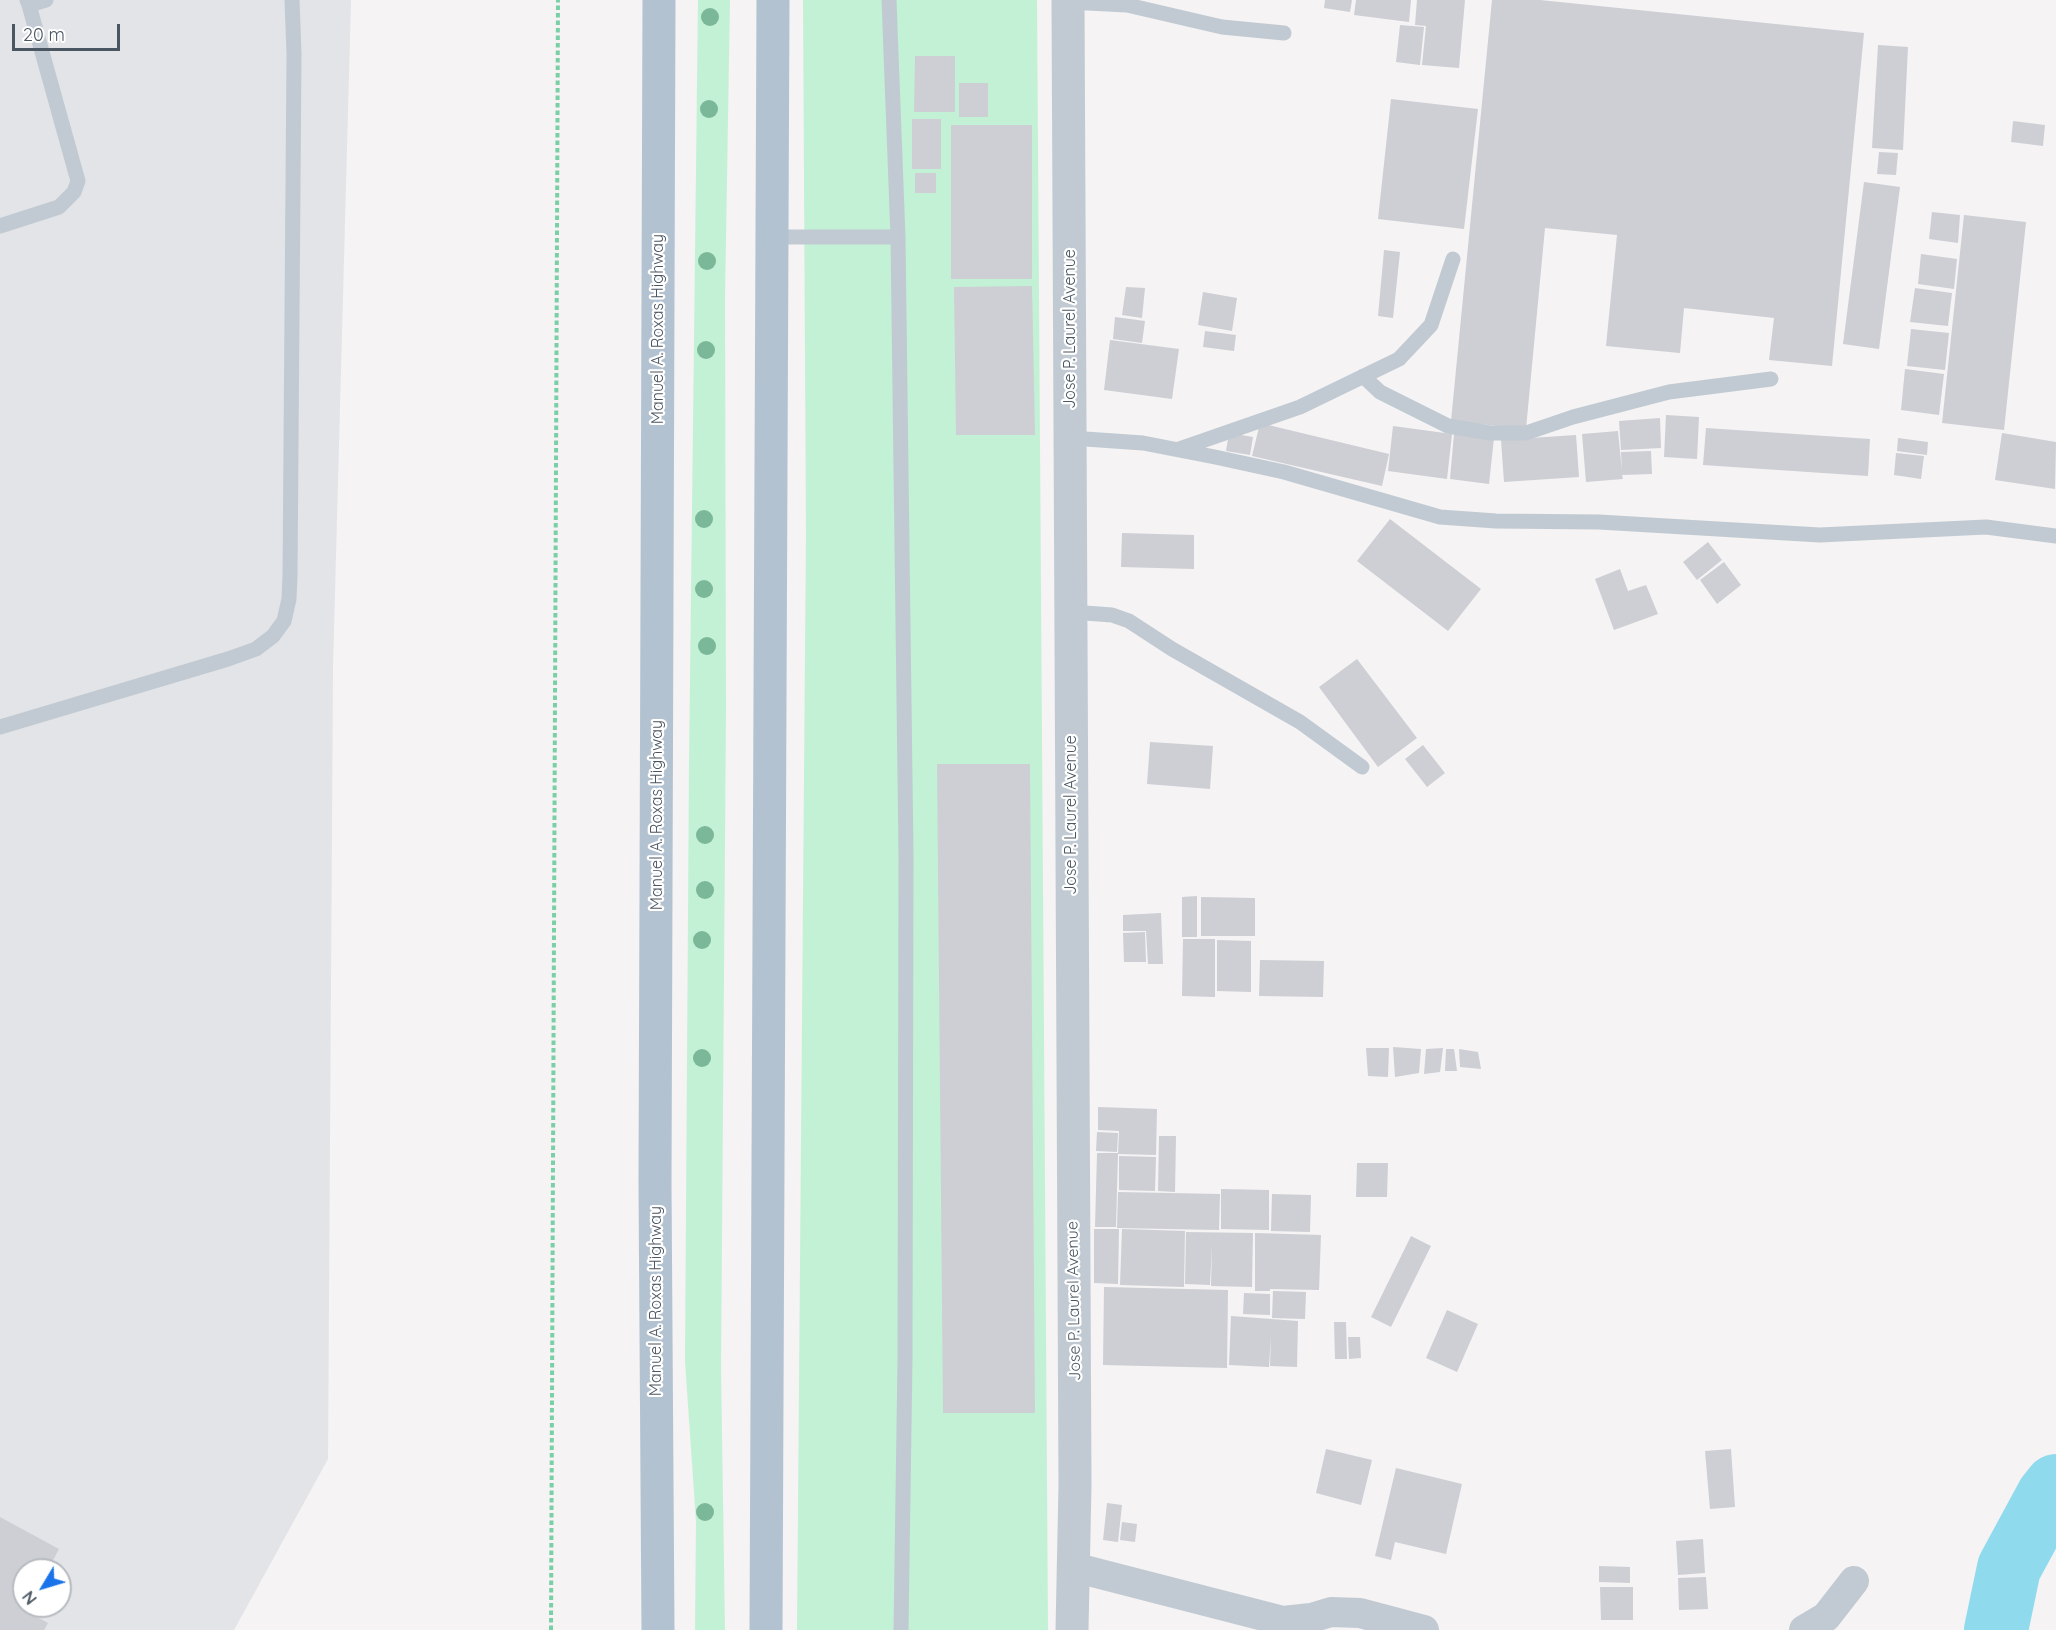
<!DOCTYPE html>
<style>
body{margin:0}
#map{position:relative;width:2056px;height:1630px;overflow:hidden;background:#f5f3f3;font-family:Quicksand,sans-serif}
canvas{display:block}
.north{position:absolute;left:12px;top:1558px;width:60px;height:60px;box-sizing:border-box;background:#fff;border:2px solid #b7bbc0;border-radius:50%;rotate:232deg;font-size:16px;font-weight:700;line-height:24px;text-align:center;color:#4a5661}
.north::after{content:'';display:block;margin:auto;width:21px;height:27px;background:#1a73e8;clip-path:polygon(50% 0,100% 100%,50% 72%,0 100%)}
.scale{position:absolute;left:12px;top:24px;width:108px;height:27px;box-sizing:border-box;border:3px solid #4a5661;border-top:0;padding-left:8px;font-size:18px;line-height:21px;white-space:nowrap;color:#4a5661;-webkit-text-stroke:4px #fff;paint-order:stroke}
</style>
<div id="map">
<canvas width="2056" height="1630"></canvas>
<div class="north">N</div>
<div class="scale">20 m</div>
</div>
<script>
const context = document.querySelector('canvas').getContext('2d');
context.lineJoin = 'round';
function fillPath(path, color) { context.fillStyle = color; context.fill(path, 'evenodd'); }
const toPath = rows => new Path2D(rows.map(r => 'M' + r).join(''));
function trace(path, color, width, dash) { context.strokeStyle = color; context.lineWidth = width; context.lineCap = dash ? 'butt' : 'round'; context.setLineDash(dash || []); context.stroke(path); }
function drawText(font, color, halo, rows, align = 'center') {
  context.font = font + ' Quicksand,sans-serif'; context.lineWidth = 4.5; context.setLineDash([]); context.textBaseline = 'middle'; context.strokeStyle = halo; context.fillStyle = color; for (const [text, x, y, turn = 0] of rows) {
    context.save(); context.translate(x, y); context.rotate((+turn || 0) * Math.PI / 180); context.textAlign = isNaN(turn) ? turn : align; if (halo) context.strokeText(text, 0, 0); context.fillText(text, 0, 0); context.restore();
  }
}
fillPath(toPath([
 [0,0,351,0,333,666,328,1459,234,1630,0,1630],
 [24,1570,60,1570,60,1606,24,1606]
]), '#e2e4e7');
fillPath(toPath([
 [698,0,730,0,725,298,726,709,721,1369,725,1630,695,1630,696,1522,685,1361,689,765],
 [803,0,1037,0,1048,1630,797,1630,806,533]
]), '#c3f1d5');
trace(toPath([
 [1996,1630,2009,1568,2048,1496,2056,1486]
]), '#90daee', 64);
fillPath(toPath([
 [1325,0,1352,0,1350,12,1324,8],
 [1356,0,1411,0,1409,22,1354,15],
 [1417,0,1465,0,1459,68,1422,65,1426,26,1415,25],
 [1492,0,1540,0,1864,33,1832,366,1769,360,1774,318,1684,308,1680,353,1606,346,1617,235,1545,228,1526,429,1451,421],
 [1400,25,1424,27,1420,65,1396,62],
 [1878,45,1908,47,1903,150,1872,148],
 [915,56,955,56,955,112,914,112],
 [959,83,988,83,988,117,959,117],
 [1391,99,1478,109,1464,229,1378,219],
 [912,119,941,119,941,169,912,169],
 [2013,121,2045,125,2043,146,2011,142],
 [951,125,1032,125,1032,279,951,279],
 [1879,152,1898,153,1896,175,1877,174],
 [915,173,936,173,936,193,915,193],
 [1864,182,1900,187,1879,349,1843,344],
 [1932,212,1960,215,1958,243,1929,239],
 [1964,215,2026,222,2004,430,1942,423],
 [1384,250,1400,252,1393,318,1378,316],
 [1921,254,1957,259,1954,289,1918,284],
 [1032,286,1035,435,956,435,954,287],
 [1126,287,1145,288,1142,318,1122,315],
 [1915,288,1952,293,1948,326,1910,322],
 [1203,292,1237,298,1232,331,1198,325],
 [1115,317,1145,321,1142,343,1113,339],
 [1911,329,1949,333,1945,370,1907,366],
 [1205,331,1236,335,1234,351,1203,347],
 [1110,340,1179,349,1172,399,1104,390],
 [1905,369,1944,374,1939,415,1901,410],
 [1666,415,1699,417,1697,459,1664,457],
 [1660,418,1661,448,1621,450,1619,421],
 [1260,423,1389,454,1382,486,1252,456],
 [1393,426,1452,434,1447,479,1388,471],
 [1706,428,1870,439,1868,476,1703,465],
 [1618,431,1622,471,1621,452,1651,451,1652,474,1622,475,1623,479,1586,482,1582,434],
 [1229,433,1253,437,1250,455,1226,451],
 [2002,433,2056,442,2055,489,1995,480],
 [1454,434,1494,438,1489,484,1450,479],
 [1576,435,1579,477,1504,482,1501,440],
 [1898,438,1928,442,1927,455,1897,451],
 [1896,453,1924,456,1921,479,1894,475],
 [1390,519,1481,589,1448,631,1357,561],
 [1122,533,1194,535,1194,569,1121,567],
 [1708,542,1722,560,1697,580,1683,562],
 [1724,562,1741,585,1717,604,1700,580],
 [1620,569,1628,591,1646,585,1658,614,1614,630,1595,579],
 [1357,659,1417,738,1378,767,1319,687],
 [1150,742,1213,746,1210,789,1147,784],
 [1423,745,1445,773,1427,787,1405,759],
 [937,764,1030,764,1035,1413,943,1413],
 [1197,896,1197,937,1182,937,1182,897],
 [1201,897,1255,898,1255,936,1201,936],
 [1161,913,1163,964,1148,964,1146,931,1123,931,1123,915],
 [1145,932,1146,962,1124,962,1123,933],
 [1183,939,1215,939,1215,997,1182,996],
 [1217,940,1251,941,1251,992,1217,991],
 [1260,960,1324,961,1323,997,1259,996],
 [1393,1047,1421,1049,1419,1073,1395,1077],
 [1366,1048,1389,1048,1388,1077,1368,1076],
 [1443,1048,1440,1072,1424,1074,1426,1049],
 [1446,1049,1454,1049,1457,1071,1445,1071],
 [1459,1049,1478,1052,1481,1069,1460,1067],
 [1098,1107,1157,1109,1156,1155,1118,1154,1119,1131,1098,1130],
 [1097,1132,1118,1133,1117,1152,1096,1151],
 [1159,1136,1176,1136,1175,1192,1158,1191],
 [1097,1153,1118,1153,1116,1227,1095,1227],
 [1119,1156,1156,1157,1155,1191,1119,1190],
 [1357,1163,1388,1163,1387,1197,1356,1197],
 [1221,1189,1269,1190,1269,1230,1221,1229],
 [1118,1192,1220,1194,1219,1230,1117,1228],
 [1272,1194,1311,1195,1310,1232,1271,1231],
 [1094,1229,1119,1229,1118,1284,1094,1283],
 [1122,1229,1185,1231,1184,1287,1120,1285],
 [1186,1232,1253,1233,1252,1287,1211,1286,1212,1244,1210,1285,1185,1284],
 [1255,1233,1321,1235,1319,1290,1270,1289,1270,1291,1255,1291],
 [1411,1236,1431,1246,1391,1327,1371,1317],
 [1104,1287,1228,1290,1227,1368,1103,1365],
 [1273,1291,1306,1292,1305,1319,1272,1318],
 [1244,1293,1270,1294,1270,1315,1243,1314],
 [1447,1310,1478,1324,1457,1372,1426,1358],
 [1231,1316,1298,1321,1297,1367,1270,1366,1271,1335,1269,1367,1229,1365],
 [1334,1322,1346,1322,1347,1359,1335,1359],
 [1348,1337,1360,1337,1361,1358,1349,1359],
 [1326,1449,1372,1460,1361,1505,1316,1493],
 [1731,1449,1735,1507,1710,1509,1705,1451],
 [1396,1468,1462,1484,1446,1554,1395,1542,1391,1560,1375,1556],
 [1107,1503,1122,1505,1118,1542,1103,1540],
 [0,1517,59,1549,48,1570,24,1570,24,1606,29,1606,26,1611,48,1623,44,1630,0,1630],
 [1122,1522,1137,1524,1135,1542,1120,1540],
 [1703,1539,1705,1573,1678,1575,1676,1541],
 [1599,1566,1630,1567,1630,1583,1599,1582],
 [1706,1577,1708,1609,1679,1610,1678,1578],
 [1600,1587,1633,1587,1633,1620,1601,1620]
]), '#cdcfd5');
trace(toPath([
 [551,1630,558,0]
]), '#7ad0a6', 4, [4.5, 3]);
trace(toPath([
 [27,0,29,5,46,0],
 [889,0,898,237,906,855,905,1359,901,1630],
 [1068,2,1127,5,1222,27,1284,33],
 [0,226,59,207,74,192,78,181,29,5],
 [772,237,898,237],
 [1363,376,1380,392,1448,426,1490,433,1526,433,1573,417,1669,392,1771,379],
 [1071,438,1143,443,1215,457,1284,472,1440,517,1496,521,1599,522,1820,535,1986,527,2056,536],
 [1179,449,1300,407,1399,359,1431,325,1453,259],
 [1071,612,1112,615,1129,621,1172,649,1300,722,1362,767],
 [0,727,228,659,256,649,273,636,284,621,289,599,290,576,294,54,292,0]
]), '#c1cad2', 15);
trace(toPath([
 [1073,1567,1283,1621,1311,1618,1331,1612,1360,1613,1424,1630],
 [1804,1630,1826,1617,1854,1581]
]), '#c1cad2', 30);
trace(toPath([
 [1068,0,1075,1485,1072,1630]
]), '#c1cad2', 33);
trace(toPath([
 [658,1630,655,1183,659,0],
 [766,1630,773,0]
]), '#b3c2d1', 33);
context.fillStyle = '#7bb799';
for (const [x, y] of [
 [710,17],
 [709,109],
 [707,261],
 [706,350],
 [704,519],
 [704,589],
 [707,646],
 [705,835],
 [705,890],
 [702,940],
 [702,1058],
 [705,1512]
]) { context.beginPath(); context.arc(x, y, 9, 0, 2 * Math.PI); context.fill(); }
drawText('16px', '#4a5661', '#fff', [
 ["Manuel A. Roxas Highway",658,329,-90],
 ["Jose P. Laurel Avenue",1070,329,-90],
 ["Manuel A. Roxas Highway",657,815,-90],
 ["Jose P. Laurel Avenue",1071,815,-90],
 ["Manuel A. Roxas Highway",656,1301,-90],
 ["Jose P. Laurel Avenue",1074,1301,-91]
]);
</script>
